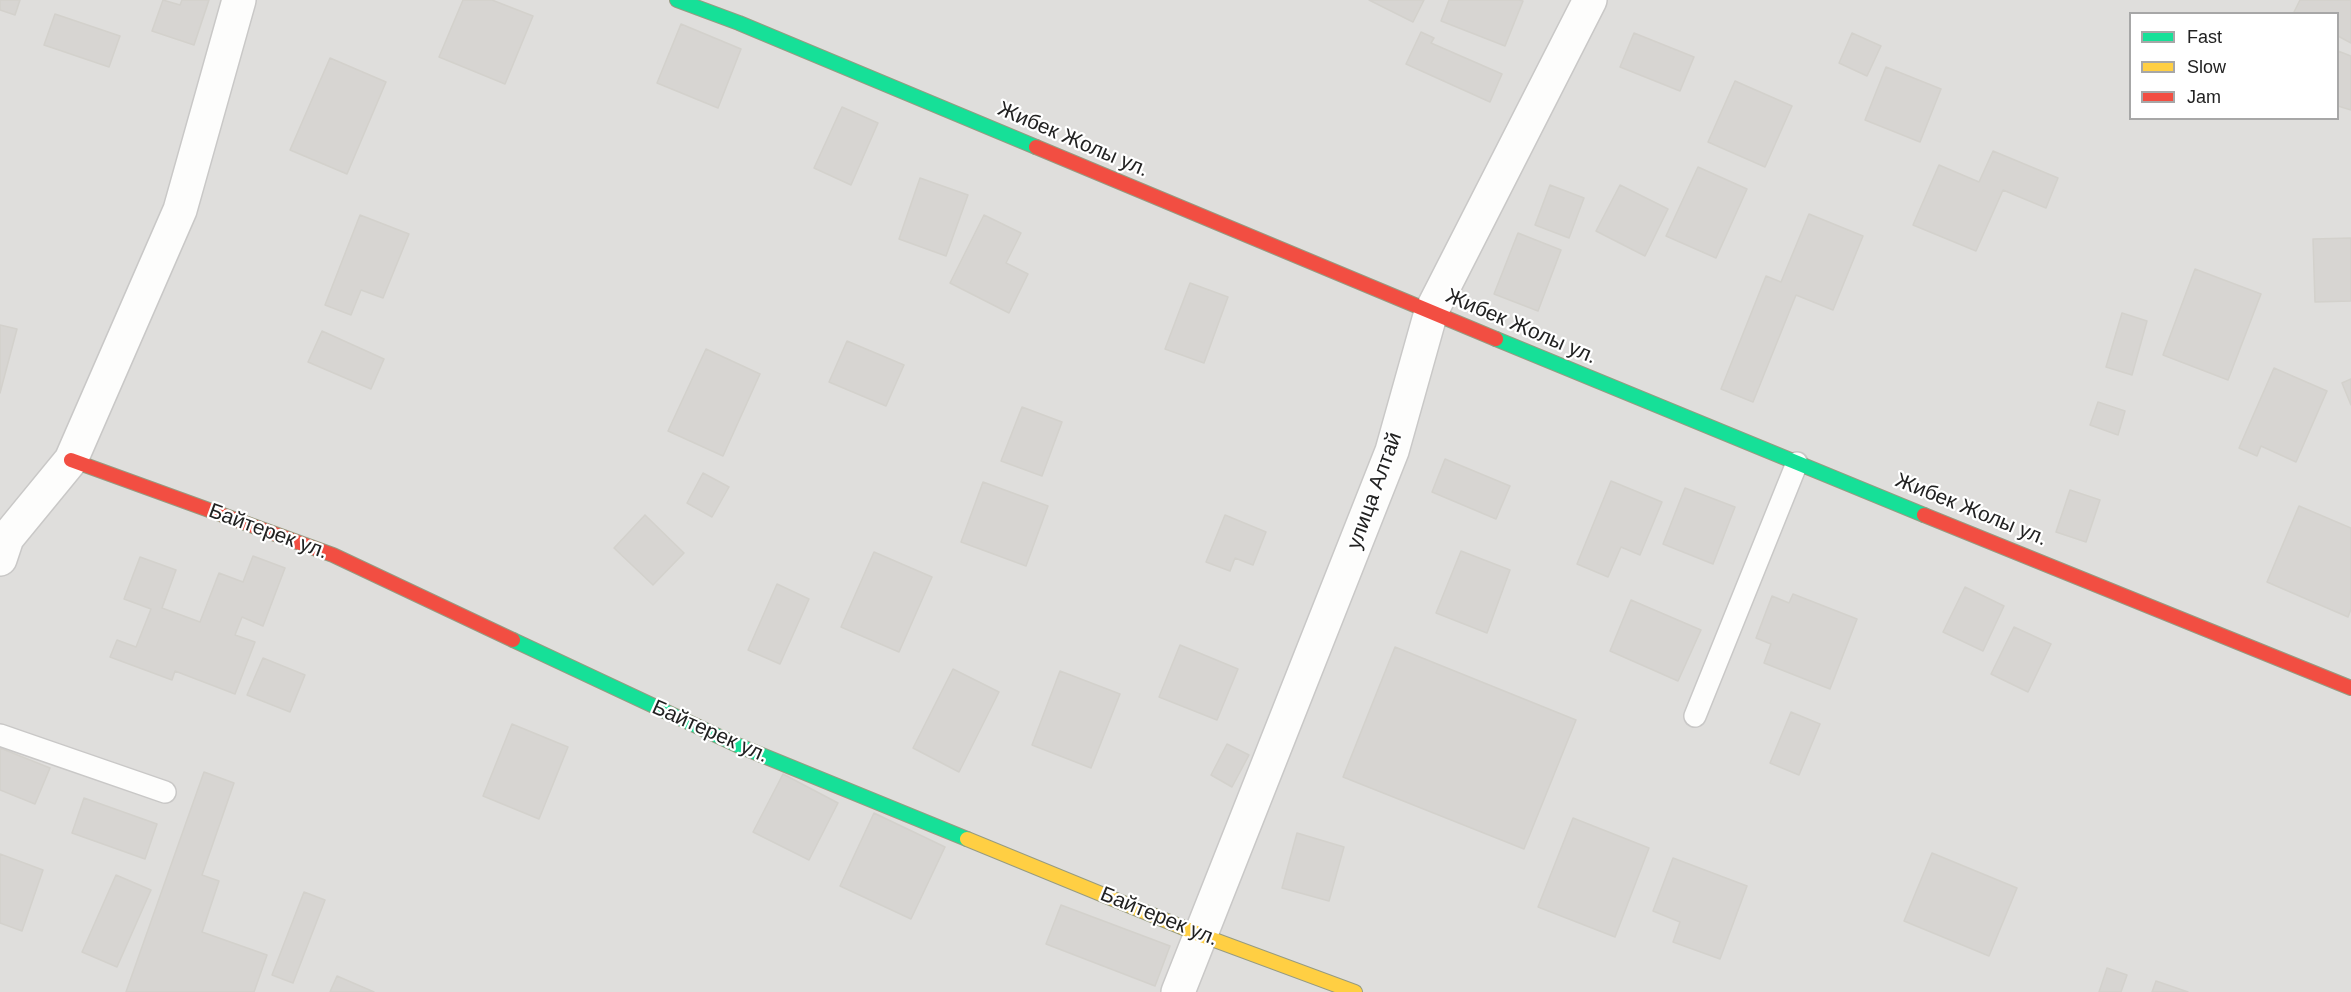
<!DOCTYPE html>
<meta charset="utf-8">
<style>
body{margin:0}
#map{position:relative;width:2351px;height:992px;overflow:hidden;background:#f0efeb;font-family:Arial,sans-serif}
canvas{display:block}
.legend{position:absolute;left:2129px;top:12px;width:210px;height:108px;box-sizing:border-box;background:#fff;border:2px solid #a7a7a7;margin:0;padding:8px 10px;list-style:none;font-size:18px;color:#222}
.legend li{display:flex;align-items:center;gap:12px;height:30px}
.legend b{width:30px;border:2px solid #a7a7a7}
</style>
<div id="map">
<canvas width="2351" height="992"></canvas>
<ul class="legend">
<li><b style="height:8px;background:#16e098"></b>Fast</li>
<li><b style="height:8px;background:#ffcf43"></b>Slow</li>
<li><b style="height:8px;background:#f24e42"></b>Jam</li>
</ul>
</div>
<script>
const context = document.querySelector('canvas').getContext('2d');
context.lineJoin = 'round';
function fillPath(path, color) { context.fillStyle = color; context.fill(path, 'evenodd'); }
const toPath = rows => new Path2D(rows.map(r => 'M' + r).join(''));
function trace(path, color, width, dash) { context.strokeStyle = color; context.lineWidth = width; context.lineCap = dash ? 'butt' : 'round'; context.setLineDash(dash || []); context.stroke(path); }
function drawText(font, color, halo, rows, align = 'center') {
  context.font = font + ' Arial,sans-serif'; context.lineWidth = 4.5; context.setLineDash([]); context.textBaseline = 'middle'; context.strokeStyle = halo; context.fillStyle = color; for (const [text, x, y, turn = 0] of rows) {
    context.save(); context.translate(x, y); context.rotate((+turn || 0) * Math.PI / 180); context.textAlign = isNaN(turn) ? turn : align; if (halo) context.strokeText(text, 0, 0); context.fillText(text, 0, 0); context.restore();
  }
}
fillPath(toPath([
 [0,0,2351,0,2351,992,0,992],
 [2130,14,2338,14,2338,118,2130,118]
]), '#dfdedc');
const building = toPath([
 [0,0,20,0,15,15,0,10,0,0],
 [163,0,180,5,182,0,209,0,194,45,152,31,163,0],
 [463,0,492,0,533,16,505,84,439,57,463,0],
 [1369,0,1424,0,1413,22,1369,0],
 [1449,0,1519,0,1523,1,1505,46,1441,21,1449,0],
 [2300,0,2351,0,2351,43,2338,36,2338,14,2293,14,2300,0],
 [55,14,120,36,109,67,44,45,55,14],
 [681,24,741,49,718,108,657,83,681,24],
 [1421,32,1434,38,1431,43,1502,74,1490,102,1406,64,1421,32],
 [1634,33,1694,57,1680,91,1620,67,1634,33],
 [1852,33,1881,46,1867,76,1839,63,1852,33],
 [2338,51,2351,56,2351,110,2338,106,2338,51],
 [330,58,386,82,347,174,290,150,330,58],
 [1886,67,1941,89,1920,142,1865,120,1886,67],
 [1735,81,1792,106,1765,167,1708,142,1735,81],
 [842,107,878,123,851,185,814,168,842,107],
 [1993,151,2058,178,2046,208,2003,190,1976,251,1913,225,1939,165,1979,182,1993,151],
 [1698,167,1747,189,1716,258,1666,236,1698,167],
 [920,178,968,195,946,256,899,239,920,178],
 [1550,185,1584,198,1569,238,1535,225,1550,185],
 [1620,185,1668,209,1645,256,1596,231,1620,185],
 [1809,214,1863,236,1833,310,1796,295,1753,402,1721,389,1766,276,1781,282,1809,214],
 [360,215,409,234,383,298,361,290,351,315,325,305,360,215],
 [984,215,1021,233,1006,263,1028,274,1009,313,950,283,984,215],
 [1518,233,1561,250,1538,311,1494,294,1518,233],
 [2351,238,2351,301,2315,302,2313,239,2351,238],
 [2195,269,2261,294,2228,380,2163,355,2195,269],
 [1190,283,1228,297,1204,363,1165,349,1190,283],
 [2122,313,2147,321,2132,375,2106,367,2122,313],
 [0,325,17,329,0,393,0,325],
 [322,331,384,359,371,389,308,362,322,331],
 [847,341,904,365,886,406,829,382,847,341],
 [706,349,760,374,723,456,668,431,706,349],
 [2274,368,2327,391,2296,462,2261,446,2257,456,2239,448,2274,368],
 [2351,379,2351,405,2342,383,2351,379],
 [2098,402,2125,411,2118,435,2090,425,2098,402],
 [1022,407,1062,422,1042,476,1001,461,1022,407],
 [1445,459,1510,486,1496,519,1432,492,1445,459],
 [703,473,729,487,712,517,687,503,703,473],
 [1611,481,1662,502,1640,555,1621,547,1608,577,1577,564,1611,481],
 [983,482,1048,506,1026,566,961,542,983,482],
 [1685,488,1735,507,1713,564,1663,544,1685,488],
 [2070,490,2100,500,2086,542,2056,532,2070,490],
 [2299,506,2351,528,2351,609,2348,617,2267,582,2299,506],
 [645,515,684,553,653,585,614,548,645,515],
 [1225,515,1266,532,1253,565,1235,558,1230,571,1206,562,1225,515],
 [1461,551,1510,570,1487,633,1436,613,1461,551],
 [874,552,932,577,899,652,841,627,874,552],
 [253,556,285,568,263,626,242,617,235,635,255,642,235,694,175,671,172,680,110,657,117,640,136,647,151,609,124,599,140,557,176,570,162,608,200,622,219,573,243,582,253,556],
 [777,584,809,599,780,664,748,650,777,584],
 [1965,587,2004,606,1983,651,1943,632,1965,587],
 [1793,594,1857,619,1830,689,1764,663,1771,644,1756,638,1772,596,1789,603,1793,594],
 [1631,600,1701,630,1678,681,1610,651,1631,600],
 [2014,627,2051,644,2028,692,1991,674,2014,627],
 [1180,645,1238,669,1217,720,1159,697,1180,645],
 [1395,647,1576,720,1524,849,1343,777,1395,647],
 [263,658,305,675,290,712,247,695,263,658],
 [953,669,999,692,959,772,913,748,953,669],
 [1060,671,1120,694,1091,768,1032,745,1060,671],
 [1791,712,1820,724,1799,775,1770,763,1791,712],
 [512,724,568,747,539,819,483,796,512,724],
 [1227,744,1249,755,1232,787,1211,775,1227,744],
 [0,748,50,768,35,804,0,790,0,748],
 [204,772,234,783,202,875,219,881,202,932,267,955,254,992,126,992,204,772],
 [783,774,838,803,809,860,753,832,783,774],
 [84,798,157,824,145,859,72,833,84,798],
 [874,813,945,847,911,919,840,886,874,813],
 [1573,818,1649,848,1615,937,1538,907,1573,818],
 [1297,833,1344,847,1329,901,1282,888,1297,833],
 [1932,853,2017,888,1989,956,1904,921,1932,853],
 [0,854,43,870,22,931,0,923,0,854],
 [1673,858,1747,886,1720,959,1673,942,1680,922,1653,911,1673,858],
 [116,875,151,890,117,967,82,952,116,875],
 [304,892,325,900,293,983,272,975,304,892],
 [1061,905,1170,946,1155,986,1046,944,1061,905],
 [2107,968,2127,975,2121,992,2099,992,2107,968],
 [337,976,374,992,330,992,337,976],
 [2156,981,2188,992,2152,992,2156,981]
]);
fillPath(building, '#d7d5d2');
trace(building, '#d3d1cc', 1.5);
const lane = toPath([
 [1695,716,1797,463],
 [0,735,165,792]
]);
const street = toPath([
 [0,559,7,538,71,460,180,210,239,0],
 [1178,992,1392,451,1431,312,1590,0]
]);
const fast = toPath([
 [677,0,739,23,1036,147],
 [1496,339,1924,515],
 [513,640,737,745,967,839]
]);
const slow = toPath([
 [967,839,1201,935,1355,992]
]);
const jam = toPath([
 [1036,147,1496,339],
 [71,460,333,555,513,640],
 [1924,515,2351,688]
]);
trace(lane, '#c9c8c7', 24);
trace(street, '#c9c8c7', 36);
trace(fast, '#969b81', 16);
trace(slow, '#969b81', 16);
trace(jam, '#969b81', 16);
trace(lane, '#fdfdfc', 21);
trace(street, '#fdfdfc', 33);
trace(fast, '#16e098', 14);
trace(slow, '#ffcf43', 14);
trace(jam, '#f24e42', 14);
drawText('21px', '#222', '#fff', [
 ["Жибек Жолы ул.",1073,140,23],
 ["Жибек Жолы ул.",1521,327,23],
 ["улица Алтай",1375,491,-70],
 ["Жибек Жолы ул.",1971,510,22],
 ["Байтерек ул.",268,532,20],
 ["Байтерек ул.",710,732,24],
 ["Байтерек ул.",1159,917,22]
]);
</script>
